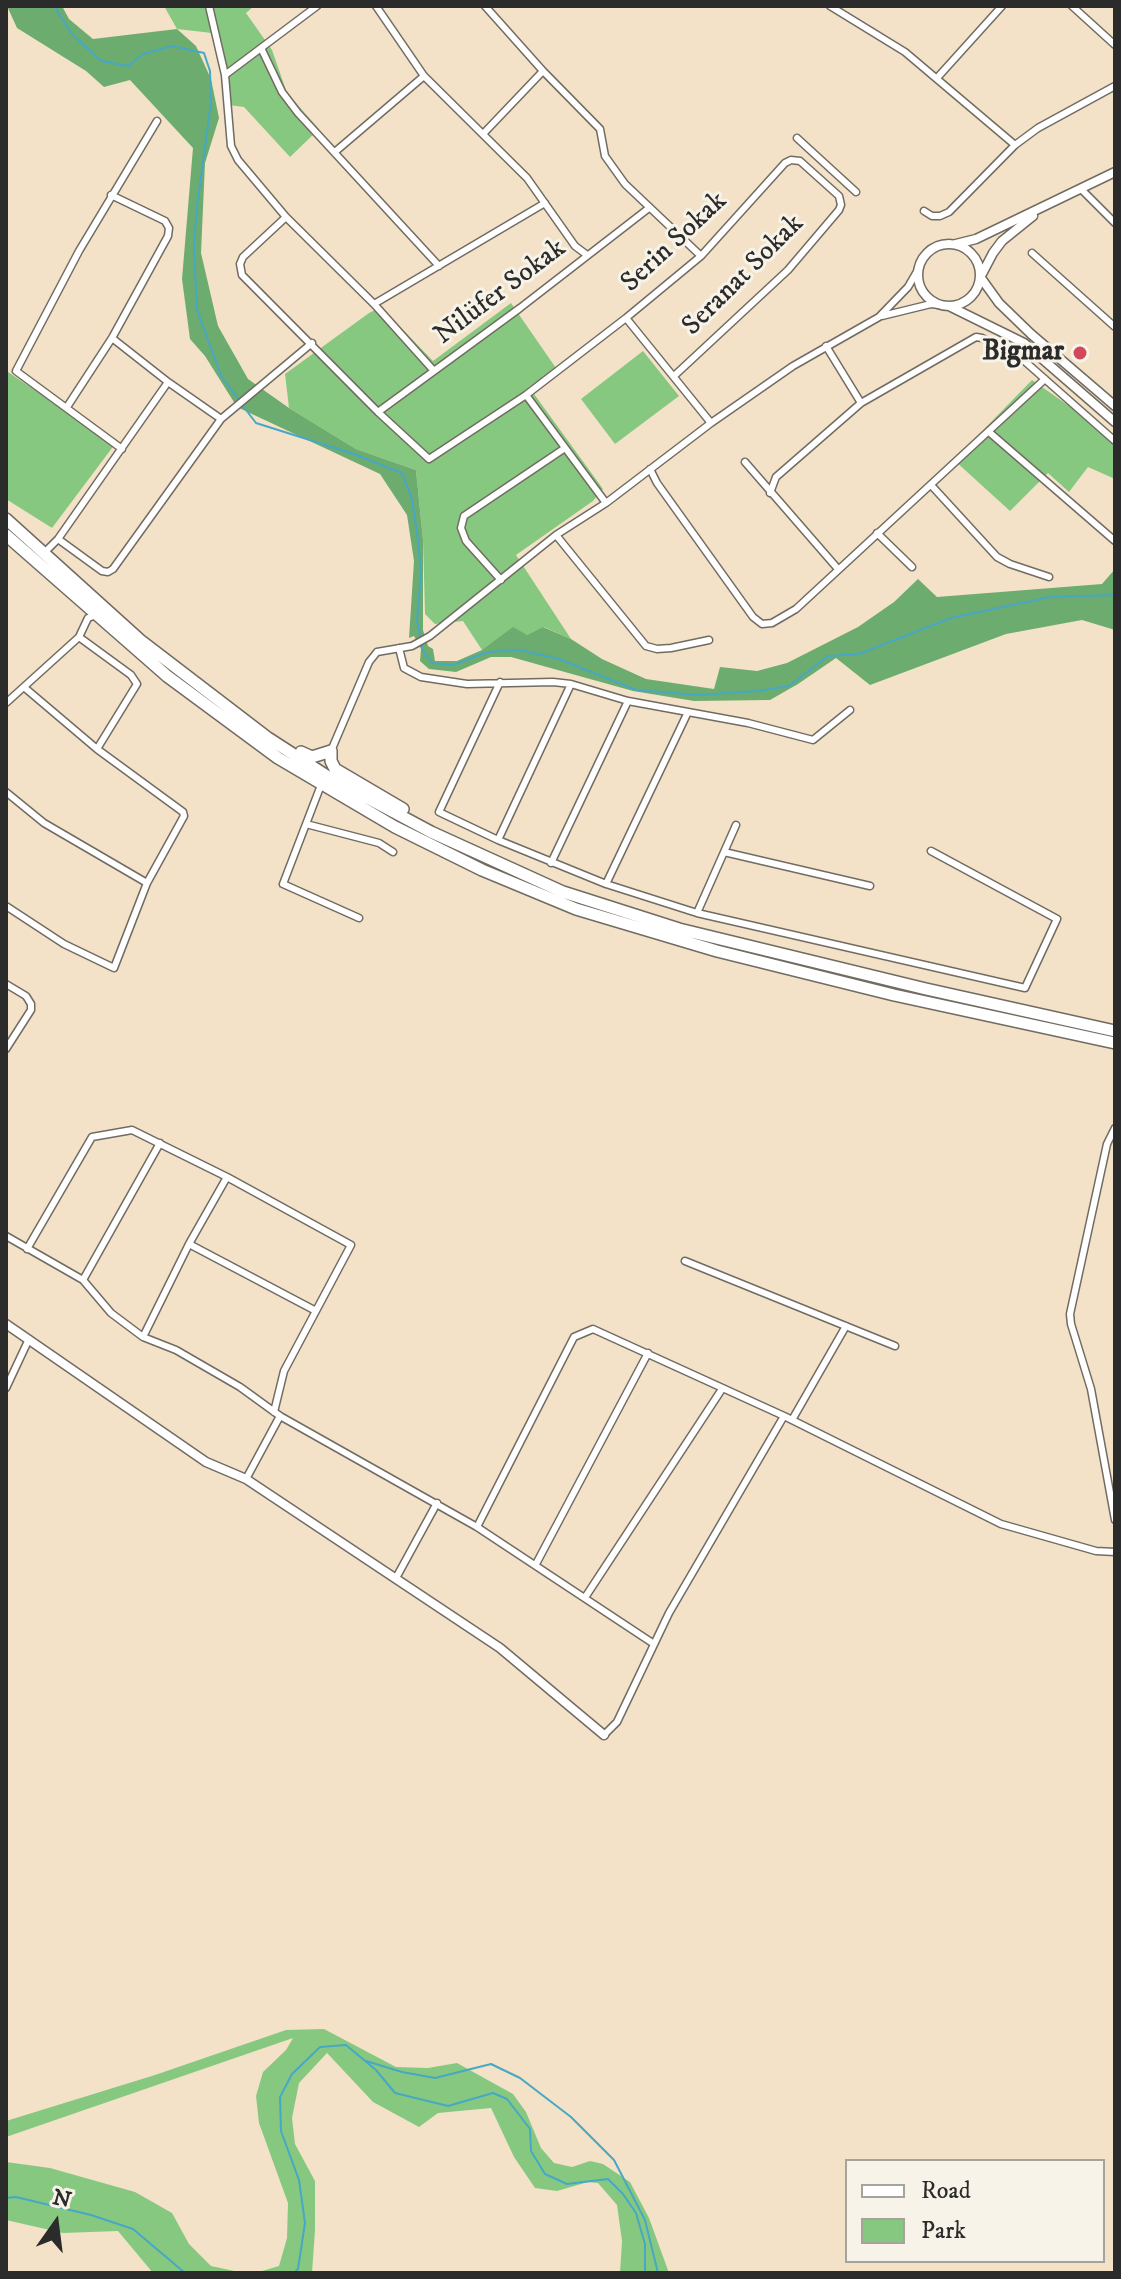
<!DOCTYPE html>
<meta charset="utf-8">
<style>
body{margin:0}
#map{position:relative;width:1121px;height:2279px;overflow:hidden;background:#f3e2c8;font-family:"IM FELL DW Pica",serif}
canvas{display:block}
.frame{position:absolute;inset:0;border:8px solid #2b2b2b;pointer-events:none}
.legend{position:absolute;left:845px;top:2159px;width:260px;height:104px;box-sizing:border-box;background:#f7f3e8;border:2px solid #a5a39c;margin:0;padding:10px 14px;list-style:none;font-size:24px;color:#2b2b2b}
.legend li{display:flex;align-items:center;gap:16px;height:40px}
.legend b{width:40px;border:2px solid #a5a39c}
.north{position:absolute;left:16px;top:2183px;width:80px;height:80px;-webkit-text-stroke:6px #f7f3e8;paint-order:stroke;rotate:14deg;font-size:22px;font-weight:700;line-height:32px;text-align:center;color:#2b2b2b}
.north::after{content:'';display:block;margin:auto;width:28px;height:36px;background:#2b2b2b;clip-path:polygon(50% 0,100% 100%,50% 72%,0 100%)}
</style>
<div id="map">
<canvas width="1121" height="2279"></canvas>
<div class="frame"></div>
<ul class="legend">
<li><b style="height:10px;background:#fff"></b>Road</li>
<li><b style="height:22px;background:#87c881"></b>Park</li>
</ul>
<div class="north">N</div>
</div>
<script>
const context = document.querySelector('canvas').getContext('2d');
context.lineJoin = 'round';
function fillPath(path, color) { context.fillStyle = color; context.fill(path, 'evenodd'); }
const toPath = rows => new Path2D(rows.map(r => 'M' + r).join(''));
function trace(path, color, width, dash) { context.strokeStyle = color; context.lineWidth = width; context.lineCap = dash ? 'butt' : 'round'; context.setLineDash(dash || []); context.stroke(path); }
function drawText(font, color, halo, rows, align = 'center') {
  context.font = font + ' "IM FELL DW Pica",serif'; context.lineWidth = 6; context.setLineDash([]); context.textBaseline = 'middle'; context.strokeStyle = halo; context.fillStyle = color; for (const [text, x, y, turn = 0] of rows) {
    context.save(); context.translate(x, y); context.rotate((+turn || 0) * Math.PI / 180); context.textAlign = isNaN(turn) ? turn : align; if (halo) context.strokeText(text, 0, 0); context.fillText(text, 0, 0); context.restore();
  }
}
fillPath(toPath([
 [164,6,254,6,246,13,272,50,287,93,319,129,290,157,244,107,228,105,212,33,177,29],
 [511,303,558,371,529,387,603,489,593,501,516,555,571,639,544,627,527,635,498,641,482,650,463,621,435,624,425,614,423,540,416,470,356,449,289,408,285,374,369,313,381,307,433,361],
 [643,351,679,396,615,444,581,399],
 [8,372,115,444,52,528,6,499],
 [1032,380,1075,410,1115,446,1115,479,1088,467,1069,492,1048,473,1010,511,954,460],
 [324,2029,396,2067,428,2068,457,2063,513,2094,526,2112,541,2148,554,2163,572,2167,590,2161,603,2164,630,2182,649,2218,669,2273,620,2273,622,2241,617,2205,598,2183,588,2182,557,2191,535,2188,514,2157,491,2108,438,2113,419,2127,373,2102,327,2053,299,2083,292,2118,295,2144,315,2181,315,2230,312,2273,153,2273,118,2231,63,2233,6,2220,6,2162,50,2168,135,2192,172,2213,189,2244,211,2266,239,2272,262,2271,279,2266,287,2238,288,2203,259,2123,256,2096,263,2072,286,2050,293,2038,6,2137,6,2121,155,2075,286,2030]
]), '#87c881');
fillPath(toPath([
 [7,6,62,6,69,19,93,39,177,29,196,46,211,79,219,118,205,163,201,253,218,326,248,379,289,408,356,449,416,470,423,540,423,630,428,646,433,649,435,661,457,661,482,650,513,627,527,635,543,627,571,639,602,659,646,679,714,689,720,667,757,671,787,663,858,627,894,602,918,579,937,597,1102,584,1115,569,1115,630,1082,620,1006,634,870,685,836,658,798,684,770,700,694,701,633,691,511,657,491,657,456,672,429,669,420,661,421,649,414,636,409,638,414,561,407,515,380,474,237,407,205,356,190,339,182,279,193,148,130,80,104,87,86,71,17,28]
]), '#6dac6f');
trace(toPath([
 [54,6,72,34,101,61,128,66,143,54,172,46,204,53,210,71,211,103,197,206,194,248,197,310,221,376,239,400],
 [243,406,256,423,354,454,402,473,412,499,418,540,421,573,417,620,423,651,432,663,453,665,488,652,520,650,559,659,636,690,699,695,756,691,789,686,828,656,859,654,951,618,1050,597,1115,595],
 [366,2061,402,2072,435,2078,491,2064,520,2078,571,2117,614,2160,645,2220,658,2273],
 [6,2198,16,2197,91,2215,133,2229,185,2273],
 [294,2273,298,2269,305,2223,299,2180,281,2131,280,2097,292,2074,320,2047,346,2045,376,2070,395,2093,448,2106,493,2093,507,2099,530,2129,531,2151,545,2174,567,2184,608,2179,623,2194,636,2213,645,2244,645,2273]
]), '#46a8c5', 2);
const minor = toPath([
 [209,6,225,75,231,146,238,160,286,217,374,304,434,371],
 [376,6,424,76,527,178,575,246,587,255],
 [485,6,543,71,600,129,605,156,625,184,701,256],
 [830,6,905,52,1015,145],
 [1072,6,1115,45],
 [262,50,282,92,298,113,439,266],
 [225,75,317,6],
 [937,78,1002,6],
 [483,134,543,71],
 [797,138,856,192],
 [336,151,424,76],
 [1082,190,1115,223],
 [924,211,932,216,940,216,949,212,1015,145,1038,128,1115,86],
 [286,217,243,257,240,264,242,275,378,412,429,459,526,395,626,318,701,256,785,163,791,160,800,161,839,196,841,205,839,210,788,270,674,376],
 [1032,253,1115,327],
 [374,304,545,203],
 [882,316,931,304,940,305],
 [626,318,711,423],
 [112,338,168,382,221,419],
 [826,346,861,403],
 [526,395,606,503],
 [67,407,112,338,168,236,169,228,165,221,111,195],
 [378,412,520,308,649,208],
 [989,432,1115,541],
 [122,449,16,371,79,251,157,121],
 [745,462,838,569],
 [650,469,657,483,753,617,762,624,772,623,796,609,1045,379],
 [931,485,997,557,1010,564,1049,577],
 [770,493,776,477,861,403,976,337,982,338,1021,358,1115,441],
 [877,533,912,567],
 [556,535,646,646,657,649,671,648,709,640],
 [58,539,102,571,108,572,113,569,221,419,312,343],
 [44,553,58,539,168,382],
 [501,580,466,541,461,528,464,516,565,448],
 [79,637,131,675,137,684,97,749],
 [399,648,404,668,421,677,467,684,553,682,571,684,628,701,551,863],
 [571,684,498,840,606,884,688,712,628,701],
 [6,703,79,637,88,618,96,615],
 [688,712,748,723,813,740,850,710],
 [331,751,369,662,377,652,412,646,430,636,556,535,606,503,711,423,793,366,879,317,908,287,919,268],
 [321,785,283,884,359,918],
 [6,792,44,823,147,883],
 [306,824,379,843,393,852],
 [498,840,439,812,500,682],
 [724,852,870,886],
 [606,884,697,913,1025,988,1057,919,931,851],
 [6,906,64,944,114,968,147,883,184,816,183,812,97,749,25,688],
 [697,913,736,825],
 [6,984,26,996,31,1004,31,1010,6,1049],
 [1115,1128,1107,1144,1070,1314,1071,1324,1091,1389,1115,1520],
 [6,1236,83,1280,111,1313,143,1337,176,1350,240,1387,280,1416,477,1527,654,1644],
 [189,1244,316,1311],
 [27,1249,92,1137,132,1130,227,1177,351,1245,284,1371,274,1412],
 [685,1261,895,1346],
 [83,1280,160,1143],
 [143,1337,189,1244,227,1177],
 [6,1388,29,1339],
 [792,1420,846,1326],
 [246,1479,280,1416],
 [477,1527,574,1337,593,1329,784,1416,1001,1524,1096,1551,1115,1552],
 [536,1564,648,1353],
 [396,1578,437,1503],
 [586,1596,722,1389],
 [604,1735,617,1722,669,1613,784,1416]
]);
const tertiary = toPath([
 '918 275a31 31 0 1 1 62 0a31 31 0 1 1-62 0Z',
 [956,244,976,239,1115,172],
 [982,274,993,253,1002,241,1033,216],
 [981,278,999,303,1031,334,1115,406],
 [949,306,1024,343,1115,422],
 [6,1324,206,1462,246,1479,500,1648,604,1735]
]);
const trunk = toPath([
 [6,519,140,640,268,738,330,778,431,832,563,892,679,929,926,989,1115,1031],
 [6,535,167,676,278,758,395,827,482,870,576,909,717,951,894,995,1115,1043],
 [301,752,312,757,331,751,331,761,335,769,403,809]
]);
trace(minor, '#716b62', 9);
trace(tertiary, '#716b62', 11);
trace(trunk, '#716b62', 14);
trace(minor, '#fff', 6);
trace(tertiary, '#fff', 8);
trace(trunk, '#fff', 11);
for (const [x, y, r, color] of [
 [1080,353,8,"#d1495b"]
]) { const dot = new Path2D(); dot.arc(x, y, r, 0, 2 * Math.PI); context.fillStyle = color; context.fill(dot); trace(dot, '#f7f3e8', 3); }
drawText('28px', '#2b2b2b', '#f7f3e8', [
 ["Serin Sokak",675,243,-43],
 ["Seranat Sokak",744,276,-45],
 ["Nilüfer Sokak",501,293,-37]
]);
drawText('bold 28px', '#2b2b2b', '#f7f3e8', [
 ["Bigmar",1064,353]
], 'right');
</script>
